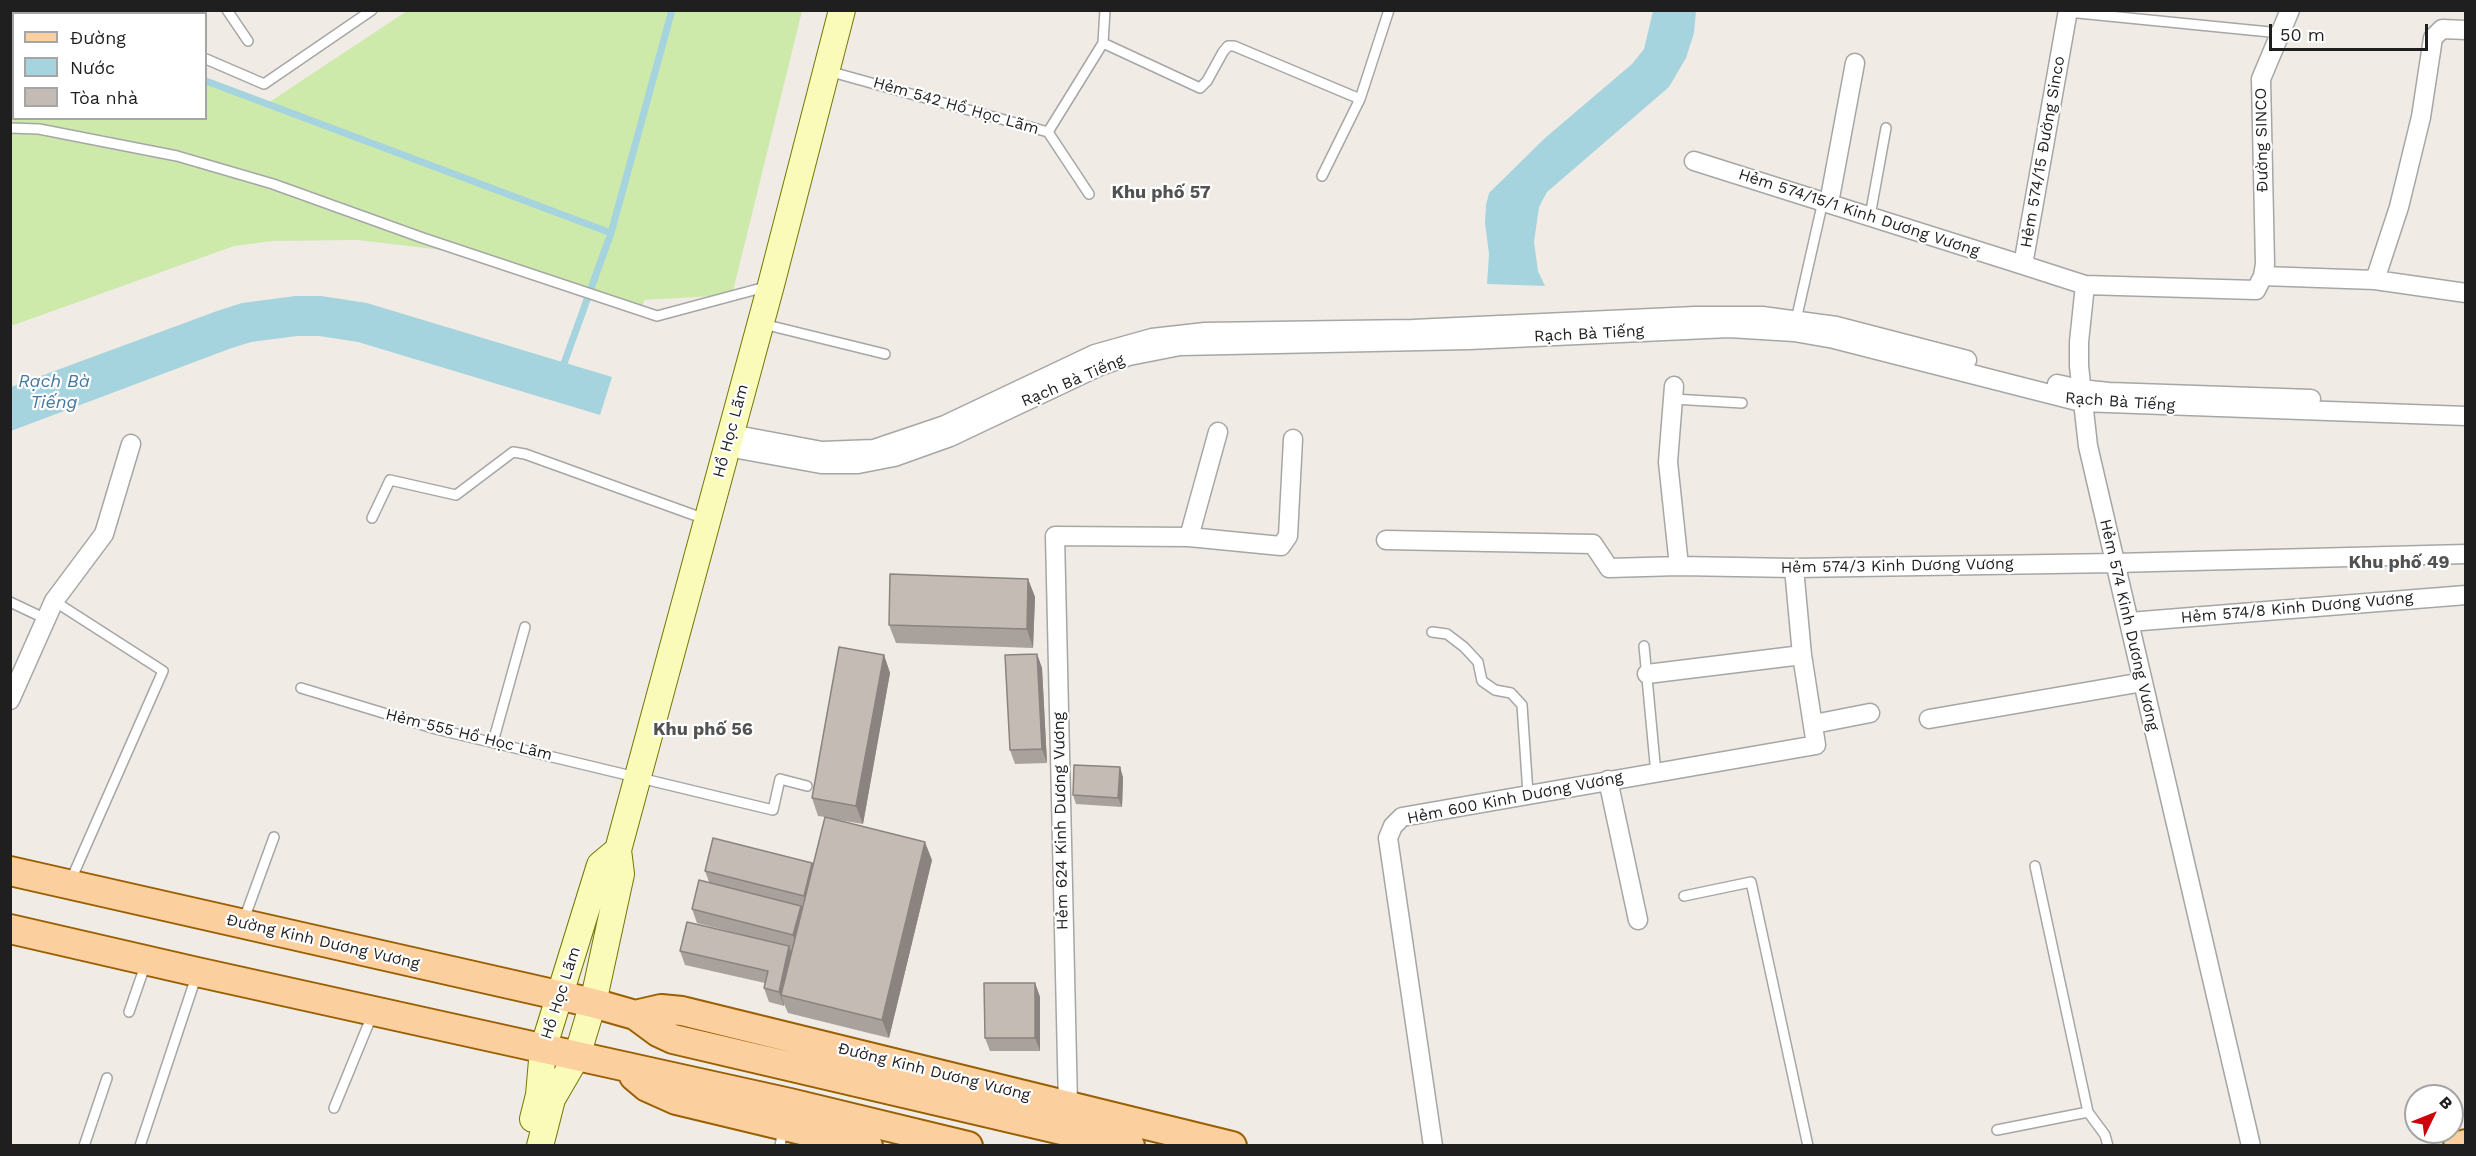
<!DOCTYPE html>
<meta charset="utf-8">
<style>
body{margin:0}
#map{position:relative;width:2476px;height:1156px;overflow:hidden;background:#f0ece5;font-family:"Work Sans",sans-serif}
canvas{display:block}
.frame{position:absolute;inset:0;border:12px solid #1f1f1f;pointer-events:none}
.legend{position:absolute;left:12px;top:12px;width:195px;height:108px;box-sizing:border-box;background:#fff;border:2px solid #a5a5a5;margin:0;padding:8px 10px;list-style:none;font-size:18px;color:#1f1f1f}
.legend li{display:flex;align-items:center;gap:12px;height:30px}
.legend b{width:30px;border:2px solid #a5a5a5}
.north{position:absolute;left:2404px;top:1084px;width:60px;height:60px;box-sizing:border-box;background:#fff;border:2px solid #a5a5a5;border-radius:50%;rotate:47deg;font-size:16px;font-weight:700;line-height:24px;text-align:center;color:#1f1f1f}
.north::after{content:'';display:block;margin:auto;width:21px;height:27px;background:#ce000b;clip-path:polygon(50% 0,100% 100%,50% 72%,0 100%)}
.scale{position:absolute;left:2269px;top:24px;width:159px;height:27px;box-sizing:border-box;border:3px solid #1f1f1f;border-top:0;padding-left:8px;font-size:18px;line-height:21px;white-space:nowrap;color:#1f1f1f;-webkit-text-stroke:4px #fff;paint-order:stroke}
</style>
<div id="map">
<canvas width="2476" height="1156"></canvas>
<div class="frame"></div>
<ul class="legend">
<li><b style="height:8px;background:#fccf9e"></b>Đường</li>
<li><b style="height:16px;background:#a6d4de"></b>Nước</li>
<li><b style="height:16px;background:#c5bbb5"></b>Tòa nhà</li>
</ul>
<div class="north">B</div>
<div class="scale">50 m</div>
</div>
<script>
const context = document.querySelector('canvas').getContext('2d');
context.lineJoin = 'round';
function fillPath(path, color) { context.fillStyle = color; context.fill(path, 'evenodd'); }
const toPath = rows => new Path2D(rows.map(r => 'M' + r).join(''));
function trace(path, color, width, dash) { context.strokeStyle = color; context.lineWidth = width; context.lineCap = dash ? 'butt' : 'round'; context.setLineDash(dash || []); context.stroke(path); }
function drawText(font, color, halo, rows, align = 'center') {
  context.font = font + ' "Work Sans",sans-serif'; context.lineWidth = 4.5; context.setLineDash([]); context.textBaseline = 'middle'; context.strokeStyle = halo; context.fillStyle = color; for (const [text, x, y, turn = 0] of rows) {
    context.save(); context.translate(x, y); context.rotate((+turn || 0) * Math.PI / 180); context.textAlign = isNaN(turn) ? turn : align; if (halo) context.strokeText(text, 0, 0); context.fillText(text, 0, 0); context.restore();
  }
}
fillPath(toPath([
 [11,11,47,11,49,13,14,14,14,118,206,118,206,80,268,103,407,11,802,11,732,295,644,300,640,315,443,250,357,240,273,241,234,246,11,326]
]), '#cdeaab');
fillPath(toPath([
 [1653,11,1696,11,1694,33,1686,58,1669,87,1547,192,1539,207,1534,242,1538,271,1545,286,1487,284,1489,254,1485,223,1486,205,1489,193,1545,138,1632,64,1644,49],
 [295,296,321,296,367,303,612,377,600,415,358,342,319,336,297,336,251,342,229,349,11,431,11,387,217,311,242,303]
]), '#a6d4de');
trace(toPath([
 [19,10,27,14],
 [206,81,611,233],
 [562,369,611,233,672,10]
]), '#a6d4de', 7);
const lane = toPath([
 [138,10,140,14],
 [227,10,248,41],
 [2068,12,2280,33],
 [1103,43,1200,88,1207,81,1223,52,1228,46,1234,46,1360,99],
 [206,59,264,84,372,10],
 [828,71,1048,132,1089,194],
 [10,128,39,129,177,156,273,184,423,238,657,316,769,286],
 [1048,132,1103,43,1105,10],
 [1322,176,1360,99,1389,10],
 [1870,216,1886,128],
 [1796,320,1823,201],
 [763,324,885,354],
 [1673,399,1742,403],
 [372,518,390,480,456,495,513,452,525,454,705,519],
 [54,601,163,671,70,882],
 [10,602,46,619],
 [1432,632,1447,634,1464,647,1478,662,1482,681,1495,690,1511,693,1522,705,1528,794],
 [1644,646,1656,774],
 [301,688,436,729,773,810,780,779,807,786],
 [493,742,525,627],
 [2035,866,2088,1112,2105,1135,2108,1146],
 [1684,896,1751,882,1808,1146],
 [243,922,274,837],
 [129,1012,146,963],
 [334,1108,373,1013],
 [1997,1130,2088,1112],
 [84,1146,107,1078],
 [140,1146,197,974],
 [780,1146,783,1129]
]);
const street = toPath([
 [2068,10,2023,265,2085,285,2256,290,2263,276,2265,264,2261,79,2290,10],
 [1694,161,2023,265],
 [1829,203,1855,63],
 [2263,276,2375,280,2466,293],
 [2375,280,2399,207,2421,117,2433,38,2442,29,2466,30],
 [2085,285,2079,342,2079,366,2088,446,2251,1146],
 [2057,384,2080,389,2109,392,2311,399],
 [1674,386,1668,462,1679,566],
 [731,434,822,451,874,449,945,425,1095,354,1152,338,1205,332,1413,329,1695,316,1762,316,1836,326,1967,360],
 [727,447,821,464,858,464,894,457,950,437,1100,366,1129,356,1180,346,1469,340,1729,328,1794,332,1834,339,2081,402,2466,416],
 [1189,537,1218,432],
 [1386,540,1593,544,1609,568,1679,566,1794,568,2115,563,2466,554],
 [2129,622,2466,595],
 [1647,674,1802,655],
 [10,700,54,601,104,534,131,444],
 [1929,719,2143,682],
 [1814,724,1870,713],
 [1608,780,1638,920],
 [1068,1105,1055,536,1189,537,1281,546,1288,536,1293,439],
 [1433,1146,1388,838,1393,826,1402,817,1419,814,1816,745,1802,655,1794,568]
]);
const secondary = toPath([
 [533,1119,539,1095,543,1049,600,865,618,850],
 [540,1146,552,1099,577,1056,593,1003,621,874,618,850,771,285,842,10]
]);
const primary = toPath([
 [10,871,593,1003,635,1015,658,1032,673,1039,1130,1146],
 [10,929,197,972,790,1103,968,1146],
 [635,1015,661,1009,682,1011,1232,1146],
 [634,1076,647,1087,676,1100,868,1146],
 [2458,1146,2466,1144]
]);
trace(lane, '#a6a6a6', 12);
trace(street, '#a6a6a6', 21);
trace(secondary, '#727804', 28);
trace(primary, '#9a5f00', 32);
trace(lane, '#fff', 9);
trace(street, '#fff', 18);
trace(secondary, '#fafab9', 26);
trace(primary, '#fccf9e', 28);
fillPath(toPath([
 [1028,579,1035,597,1033,648,896,643,889,625],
 [1037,654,1042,668,1047,763,1015,764,1010,750],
 [884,655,890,673,863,824,833,819,932,860,889,1038,788,1013,784,1004,784,1006,769,1002,764,988,765,983,685,965,680,951,740,934,697,923,692,909,709,882,705,871,813,865,825,817,818,816,812,798],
 [1123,777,1122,807,1076,804,1073,795],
 [1035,983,1040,997,1040,1051,990,1051,985,1038]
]), '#a9a19c');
fillPath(toPath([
 [1028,579,1035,597,1033,648,1027,629],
 [1037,654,1042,668,1047,763,1042,749],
 [884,655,890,673,863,824,856,806],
 [1120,767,1123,777,1122,807,1118,798],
 [925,842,932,860,889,1038,882,1020],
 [812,863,817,877,809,910,804,896],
 [801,906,806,920,798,949,793,935],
 [789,946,794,959,781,995,784,1004,784,1006,779,992],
 [1035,983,1040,997,1040,1051,1035,1038]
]), '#8a837f');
const building = toPath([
 [890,574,1028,579,1027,629,889,625,890,574],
 [839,647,884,655,856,806,812,798,839,647],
 [1037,654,1042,749,1010,750,1005,655,1037,654],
 [1074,765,1120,767,1118,798,1073,795,1074,765],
 [825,817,925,842,882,1020,781,995,825,817],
 [713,838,812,863,804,896,705,871,713,838],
 [699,880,801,906,793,935,692,909,699,880],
 [687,922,789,946,779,992,764,988,768,971,680,951,687,922],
 [984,983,1035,983,1035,1038,985,1038,984,983]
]);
fillPath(building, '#c5bbb5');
trace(building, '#8a837f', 1.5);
drawText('16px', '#1f1f1f', '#fff', [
 ["Hẻm 542 Hồ Học Lãm",956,106,16],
 ["Đường SINCO",2262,140,-91],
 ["Hẻm 574/15 Đường Sinco",2043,152,-80],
 ["Hẻm 574/15/1 Kinh Dương Vương",1859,213,18],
 ["Rạch Bà Tiếng",1589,334,-3],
 ["Rạch Bà Tiếng",1073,381,-23],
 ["Rạch Bà Tiếng",2120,402,4],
 ["Hồ Học Lãm",731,431,-75],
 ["Hẻm 574/3 Kinh Dương Vương",1897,566,-1],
 ["Hẻm 574/8 Kinh Dương Vương",2297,608,-5],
 ["Hẻm 574 Kinh Dương Vương",2129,625,77],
 ["Hẻm 555 Hồ Học Lãm",469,735,14],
 ["Hẻm 600 Kinh Dương Vương",1515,798,-11],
 ["Hẻm 624 Kinh Dương Vương",1061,821,-91],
 ["Đường Kinh Dương Vương",323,942,13],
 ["Hồ Học Lãm",561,993,-72],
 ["Đường Kinh Dương Vương",934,1072,14]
]);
drawText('bold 18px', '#525252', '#fff', [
 ["Khu phố 57",1161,193],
 ["Khu phố 49",2399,563],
 ["Khu phố 56",703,730]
]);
drawText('italic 18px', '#4478a0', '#fff', [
 ["Rạch Bà",54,382],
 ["Tiếng",54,403]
]);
</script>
